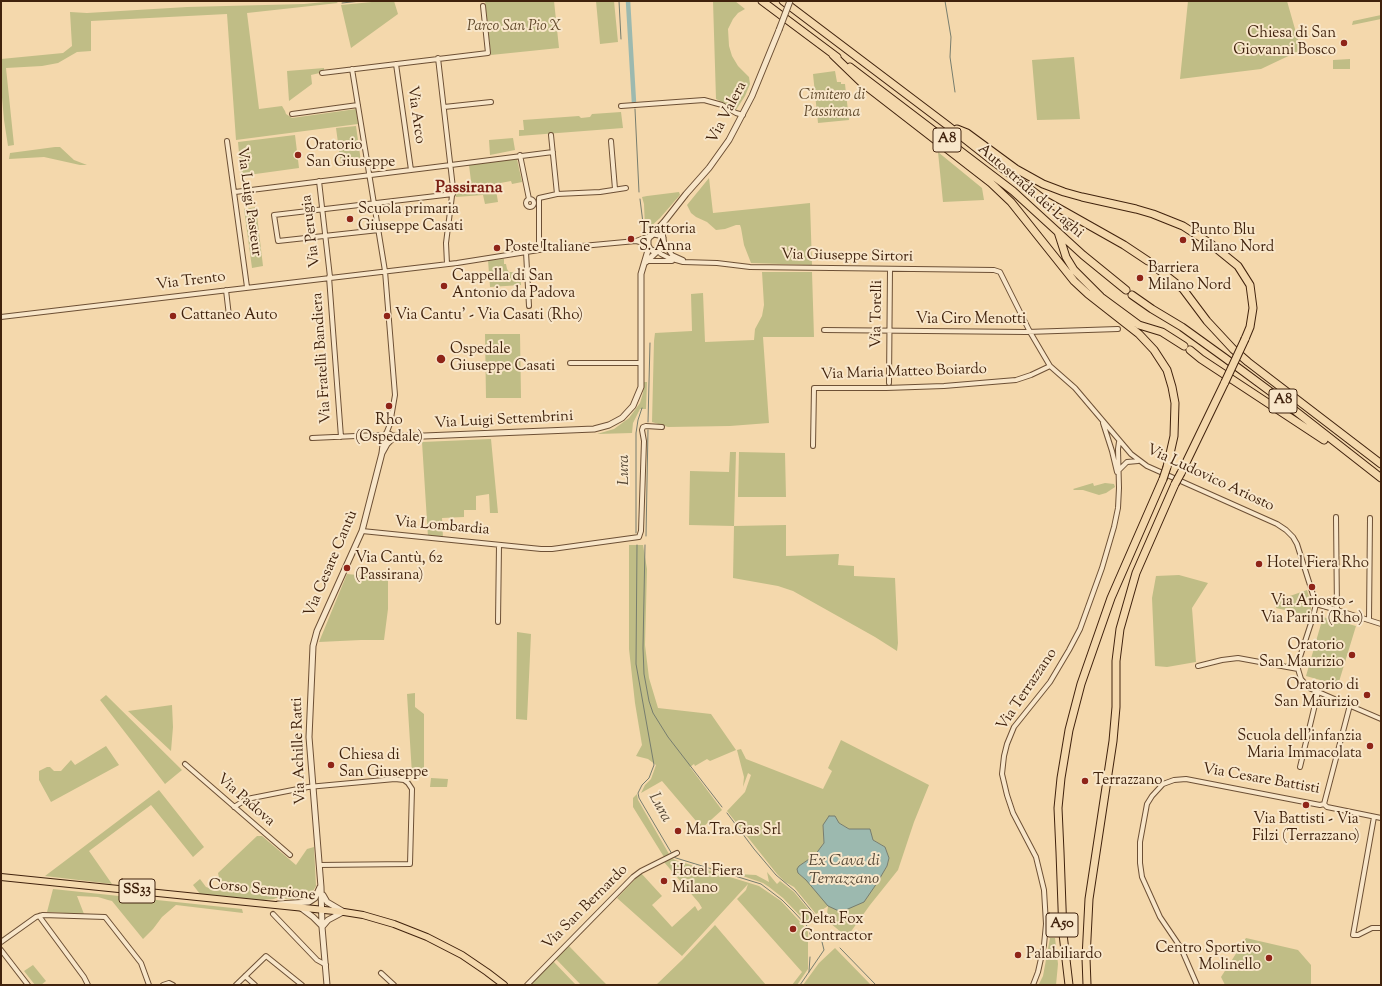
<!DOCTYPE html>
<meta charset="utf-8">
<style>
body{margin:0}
#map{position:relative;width:1382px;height:986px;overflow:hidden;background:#f4d8ac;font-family:"Sorts Mill Goudy",serif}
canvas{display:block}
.frame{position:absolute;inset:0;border:2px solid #40220d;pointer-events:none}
</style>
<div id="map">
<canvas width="1382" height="986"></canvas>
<div class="frame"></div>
</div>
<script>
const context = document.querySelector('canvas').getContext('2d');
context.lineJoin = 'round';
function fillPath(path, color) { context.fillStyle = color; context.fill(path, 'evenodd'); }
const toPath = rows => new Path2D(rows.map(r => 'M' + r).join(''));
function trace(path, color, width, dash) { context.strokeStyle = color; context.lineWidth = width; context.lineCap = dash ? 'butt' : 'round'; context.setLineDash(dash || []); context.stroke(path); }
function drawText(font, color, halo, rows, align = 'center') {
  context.font = font + ' "Sorts Mill Goudy",serif'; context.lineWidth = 4; context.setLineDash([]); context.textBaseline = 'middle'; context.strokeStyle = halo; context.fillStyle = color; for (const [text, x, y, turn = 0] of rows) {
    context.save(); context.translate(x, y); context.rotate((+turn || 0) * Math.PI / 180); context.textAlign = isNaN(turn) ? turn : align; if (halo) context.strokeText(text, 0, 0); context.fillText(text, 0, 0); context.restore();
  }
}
fillPath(toPath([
 [335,1,338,3,247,13,259,109,282,106,285,111,286,114,292,118,356,109,358,124,236,140,227,14,91,21,91,51,77,52,58,63,42,66,6,68,14,145,8,146,4,120,1,86,1,59,63,53,72,46,70,12,87,13,187,7,304,4],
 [382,1,394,1,398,14,351,48,341,5],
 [485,1,554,1,559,48,491,55],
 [596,1,614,1,618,42,600,44],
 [713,1,735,1,745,9,738,13,733,19,728,29,729,46,732,56,738,66,749,77,750,84,745,96,736,110,730,106,716,99],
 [1188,1,1287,1,1301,50,1261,69,1180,79],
 [1381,15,1381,19,1352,25,1353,21],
 [1074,57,1080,119,1037,120,1032,60],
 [1350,59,1350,69,1333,69,1333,60],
 [324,68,324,72,311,75,312,84,289,101,287,71],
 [835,71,837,82,841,82,841,84,845,84,849,120,818,123,813,74],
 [621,112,623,128,519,136,519,130,524,130,523,120,579,116,581,118,590,117,592,114],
 [356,126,361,162,341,165,336,128],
 [295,135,299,168,241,176,238,142],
 [513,138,515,150,490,155,489,140],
 [55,147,60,147,74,160,87,165,80,165,44,157,9,159,10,153],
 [938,152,982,188,984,200,943,202],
 [516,158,517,159,522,182,512,184,511,181,495,184,498,202,485,204,483,195,456,197,455,190,472,189,469,165],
 [709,178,713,213,810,203,812,265,751,263,744,245,741,228,740,225,736,225,725,229,716,230,707,222,696,217,691,213,687,205],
 [679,192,680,195,660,218,648,229,645,228,644,204,642,197,647,196],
 [256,207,263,266,252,268,244,209],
 [504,259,504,264,506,264,507,269,509,272,520,272,521,285,490,287,488,260],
 [762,272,812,272,814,337,763,337,769,423,730,426,668,427,652,422,654,341,655,333,692,331,691,294,703,293,705,342,754,340,755,329,762,316,764,305],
 [485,334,520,334,521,398,486,398],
 [644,382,647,382,646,409,640,409,633,423,632,433,597,434,614,429,629,418,640,403,643,393],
 [491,439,498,513,490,513,489,494,476,496,476,510,464,510,464,517,442,518,443,538,428,537,422,442],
 [730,452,736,452,734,526,786,525,786,556,839,554,838,565,854,566,854,576,895,578,898,643,897,651,875,637,793,591,778,586,733,578,734,526,689,525,690,471,729,472],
 [739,452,785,453,786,497,738,497],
 [1093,483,1094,486,1105,483,1114,484,1115,487,1106,493,1099,495,1083,490,1074,490,1073,489],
 [629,545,643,545,647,569,645,645,649,678,658,708,711,714,736,750,710,761,707,759,695,766,694,764,690,767,722,810,702,828,662,781,641,793,645,785,651,779,656,765,648,759,636,756,642,745,635,703,629,649],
 [347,574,388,578,388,609,384,640,361,640,319,642],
 [1179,575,1208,583,1192,608,1196,662,1167,667,1155,666,1152,598,1156,576],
 [1307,590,1311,604,1311,616,1276,608,1280,595,1287,597],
 [1323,617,1356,626,1338,685,1306,676],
 [517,632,531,634,527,720,516,719],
 [415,693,415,707,424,714,424,774,418,779,412,774,407,694],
 [106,695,182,770,165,784,100,700],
 [172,705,173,727,171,751,128,711],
 [841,740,929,785,914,822,898,870,870,905,847,937,830,923,827,914,828,906,816,914,794,887,785,882,777,874,727,811,745,792,751,775,748,773,743,787,744,777,737,750,741,749,746,759,823,789,832,771,828,768],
 [839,823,849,829,869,829,873,840,885,847,889,858,887,866,877,883,806,880,798,873,799,866,815,855,824,843,823,825],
 [106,746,119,765,51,802,39,780,39,771,47,767,50,767,54,771,61,771,71,760,75,765],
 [431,778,448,779,447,787,430,787],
 [159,790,204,847,193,857,151,805,89,851,112,884,45,876],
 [637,794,638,800,669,854,664,857,633,807,633,798],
 [257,836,262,836,296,865,307,849,314,847,316,886,310,896,307,899,302,900,276,898,274,899,263,900,200,894,193,885,200,879,206,887,209,888,217,887,220,882,218,873],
 [672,858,675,860,759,886,781,901,803,925,808,932,808,969,797,985,792,985,802,972,737,899,746,890,748,884,682,956,617,898,641,873,662,896,652,905,672,927,695,906,698,911,702,908,699,903,664,862],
 [767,872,777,884,780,881,794,892,814,916,806,922,783,898,769,887,763,883,737,874,756,875,769,882],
 [53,889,242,909,243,913,176,905,162,917,153,929,143,939,112,901,108,900,98,897,77,896,84,914,47,912],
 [715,925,766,985,656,985,682,960],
 [1050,938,1055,938,1058,964,1056,985,1035,985,1039,984,1043,976],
 [1246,938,1298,950,1311,965,1311,985,1225,985,1221,977],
 [569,946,600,978,607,985,581,985,556,959],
 [835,948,871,985,803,985,819,963],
 [553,961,576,985,530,985],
 [33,965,46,981,41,985,35,985,24,971]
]), '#c0bd86');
const water = toPath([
 [829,816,835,816,839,823,849,829,870,829,873,840,885,847,889,858,887,866,877,883,864,902,841,912,828,906,806,880,798,873,797,869,799,866,815,855,824,843,823,825,829,816]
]);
fillPath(water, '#9cb9af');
trace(water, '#777d6e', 1);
trace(toPath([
 [619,1,621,39],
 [945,1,951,37,950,57,955,92],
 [342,3,361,1],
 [635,109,639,192],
 [640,199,644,231],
 [648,422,650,343],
 [636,533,636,433,638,420,642,408],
 [646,536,648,430],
 [637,545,636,664,654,765,649,778,642,785,638,793,639,798,672,854],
 [645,545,643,648,644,674,649,701,653,713,668,737,722,807],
 [727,813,754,849,776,875,795,891,814,914],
 [674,857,676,858,761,884,782,900,793,911,822,942,824,950,800,985],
 [810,934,810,929],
 [840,948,876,985],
 [809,972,810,957]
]), '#777d6e', 1);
trace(toPath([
 [628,1,634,103]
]), '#9cb9af', 4.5);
const minor = toPath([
 [438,58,453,188,446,243,447,264],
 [396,64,411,170],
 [352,69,385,271,395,395,390,424,386,434],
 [322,73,488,53,483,6],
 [621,106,704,100,722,105,736,113,743,115],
 [444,107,491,102],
 [292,114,358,105],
 [551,135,557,194],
 [227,141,247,287],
 [611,141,615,189],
 [520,155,529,199],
 [451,165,553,152],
 [319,181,330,277],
 [235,192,451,165],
 '526 203a4 4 0 1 1 8 0a4 4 0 1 1-8 0Z',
 [379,230,278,241,274,215,453,194],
 [636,241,644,243,648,246],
 [664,243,672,255,683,260],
 [539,250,539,198,557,194,600,192,626,188],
 [658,251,661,254,669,258,683,262,717,263,750,267,994,270,1000,272,1030,332,1050,366,1075,388,1131,454,1147,466,1277,524,1286,530,1293,537,1297,544,1316,604,1313,617,1299,660,1298,669,1301,679,1309,688,1381,719],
 [526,252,529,306],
 [647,261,672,261],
 [329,277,341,437],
 [226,290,229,316],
 [1,317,457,263,539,250,636,241,650,236],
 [824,330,1027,332,1118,329],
 [570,363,641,363],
 [889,383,890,269],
 [1103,423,1112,451,1117,472],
 [312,438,378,435,384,437],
 [813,446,814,388,886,388,944,386,1016,380,1031,375,1050,366],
 [1119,470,1127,462,1138,461],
 [1336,517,1337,610],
 [362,531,541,549,552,549,639,537,641,531,644,441,642,430,643,427,646,426,662,427],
 [1316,604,1337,610,1381,624],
 [1369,620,1370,518],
 [498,622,499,545],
 [1198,666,1222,660,1238,658,1298,669],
 [185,764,290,855],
 [1300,767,1318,692],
 [1324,804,1350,705],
 [1324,804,1327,807,1381,818],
 [234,807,247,799,308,787,395,779,404,780,408,783,412,789,410,864,319,865],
 [1374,817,1353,935,1358,935,1372,928,1381,928],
 [273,914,317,960,326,965],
 [39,916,84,977,88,985],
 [1,942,36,917,43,915,105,917,141,963,149,985],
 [1,950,28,985],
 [381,973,394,985],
 [245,976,255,985],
 [163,985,169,983,173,985],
 [236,985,266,956,302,985],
 [527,985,633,877,641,871,677,853],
 [1033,985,1038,972,1044,945,1046,924,1044,890,1036,857,1013,813,1007,795,1002,774,1004,756,1007,744,1014,727,1050,682,1069,650,1080,629,1102,568,1114,527,1118,508,1119,488,1118,449,1119,442],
 [1197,985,1181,948,1160,917,1142,877,1140,863,1140,842,1147,804,1152,796,1163,784,1174,780,1186,779,1320,805,1324,804]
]);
const tertiary = toPath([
 [651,236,664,222,686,194,709,168,729,140,752,96,779,30],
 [658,251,653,251,650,249,648,245,648,240,650,236,654,234,659,235,663,238],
 [646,262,664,245,662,232,664,223],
 [392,436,424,436,594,429,609,425,622,418,633,406,641,387,641,274,649,247],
 [323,895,327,902,344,912],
 [278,904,309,902,315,898,320,887],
 [301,908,313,917,322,926],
 [322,927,328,920,343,912],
 [327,985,322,927,321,887,309,737,313,646,317,631,362,531,382,453,384,437,386,434,389,434,392,436,392,439,387,444,382,453]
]);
const primary = toPath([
 [1,877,344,912,363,915,394,924,427,937,462,955,487,972,504,985]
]);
const motorway = toPath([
 [762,1,837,57],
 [783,1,947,125,994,162,1046,201,1124,245,1148,261],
 [833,55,862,83,991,183,1011,202,1074,281,1088,294,1139,334,1154,350,1167,370,1172,387,1175,403,1174,436,1167,467],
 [850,67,1013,191,1083,255,1126,290],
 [957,129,967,133,1016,169,1043,184,1064,192,1082,197,1136,209,1153,214,1183,226,1211,244,1238,266,1250,285,1253,308,1250,327,1245,339],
 [1058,232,1066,257,1074,270,1101,297,1139,325,1162,332,1184,346],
 [1154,266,1183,289,1207,321,1233,349,1248,362,1381,464],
 [1132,295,1152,309,1182,327,1225,358,1275,395,1381,478],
 [1190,350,1201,359,1324,440],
 [1181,473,1225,382],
 [1069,985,1063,934,1060,852,1058,808,1061,778,1069,730,1081,684,1111,598,1163,479],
 [1087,985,1086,958,1089,899,1113,741,1116,707,1116,661,1120,629,1136,573,1175,484]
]);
trace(minor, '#6d5035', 6);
trace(tertiary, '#6d5035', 7);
trace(primary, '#40220d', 8);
trace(motorway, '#40220d', 9);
trace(minor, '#f8e6c9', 4);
trace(tertiary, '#f8e6c9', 5);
trace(primary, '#f4d8ac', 6);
trace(motorway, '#f4d8ac', 7);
const tertiaryBridge = toPath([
 [779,30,790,1]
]);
const motorwayBridge = toPath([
 [1225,382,1245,339],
 [1163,479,1167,467],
 [1175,484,1181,473]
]);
trace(tertiaryBridge, '#6d5035', 7, []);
trace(motorwayBridge, '#40220d', 9, []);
trace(tertiaryBridge, '#f8e6c9', 5);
trace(motorwayBridge, '#f4d8ac', 7);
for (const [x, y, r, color] of [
 [1344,43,4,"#8f2418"],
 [298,155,4,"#8f2418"],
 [350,219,4,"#8f2418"],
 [631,239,4,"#8f2418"],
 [1183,240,4,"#8f2418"],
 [497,248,4,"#8f2418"],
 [1140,278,4,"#8f2418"],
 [444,286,4,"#8f2418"],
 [173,316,4,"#8f2418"],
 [387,316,4,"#8f2418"],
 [441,359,5,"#8f2418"],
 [389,406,4,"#8f2418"],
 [1259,564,4,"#8f2418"],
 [347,568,4,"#8f2418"],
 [1312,587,4,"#8f2418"],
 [1352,655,4,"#8f2418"],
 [1367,695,4,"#8f2418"],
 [1370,746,4,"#8f2418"],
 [331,765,4,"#8f2418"],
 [1085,781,4,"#8f2418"],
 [1306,805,4,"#8f2418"],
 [678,831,4,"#8f2418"],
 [664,881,4,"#8f2418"],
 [793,929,4,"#8f2418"],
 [1018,955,4,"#8f2418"],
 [1269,958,4,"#8f2418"]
]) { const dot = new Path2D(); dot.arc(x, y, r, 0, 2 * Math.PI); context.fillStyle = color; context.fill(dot); trace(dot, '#f8e6c9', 1.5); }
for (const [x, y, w] of [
 [947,140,28],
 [1283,401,28],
 [137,891,36],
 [1062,925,32]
]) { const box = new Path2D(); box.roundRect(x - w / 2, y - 12, w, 24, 3); context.fillStyle = '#f8e6c9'; context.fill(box); trace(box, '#40220d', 1); }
drawText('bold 14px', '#40220d', null, [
 ["A8",947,140],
 ["A8",1283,401],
 ["SS33",137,891],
 ["A50",1062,925]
]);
drawText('italic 15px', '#60492b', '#f8e6c9', [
 ["Parco San Pio X",514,27],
 ["Cimitero di",832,96],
 ["Passirana",832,113]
]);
drawText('15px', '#40220d', '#f8e6c9', [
 ["Chiesa di San",1336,34,"right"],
 ["Giovanni Bosco",1336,51,"right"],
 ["Oratorio",306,146],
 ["San Giuseppe",306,163],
 ["Scuola primaria",358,210],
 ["Giuseppe Casati",358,227],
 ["Trattoria",639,230],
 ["S. Anna",639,247],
 ["Punto Blu",1191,231],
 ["Milano Nord",1191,248],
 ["Poste Italiane",505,248],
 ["Barriera",1148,269],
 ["Milano Nord",1148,286],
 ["Cappella di San",452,277],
 ["Antonio da Padova",452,294],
 ["Cattaneo Auto",181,316],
 ["Via Cantu' - Via Casati (Rho)",395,316],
 ["Ospedale",450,350],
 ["Giuseppe Casati",450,367],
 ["Rho",389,421,"center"],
 ["(Ospedale)",389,438,"center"],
 ["Via Cantù, 62",355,559],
 ["(Passirana)",355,576],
 ["Hotel Fiera Rho",1267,564],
 ["Via Ariosto -",1312,602,"center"],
 ["Via Parini (Rho)",1312,619,"center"],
 ["Oratorio",1344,646,"right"],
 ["San Maurizio",1344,663,"right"],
 ["Oratorio di",1359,686,"right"],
 ["San Maurizio",1359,703,"right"],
 ["Scuola dell'infanzia",1362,737,"right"],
 ["Maria Immacolata",1362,754,"right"],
 ["Chiesa di",339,756],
 ["San Giuseppe",339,773],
 ["Terrazzano",1093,781],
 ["Via Battisti - Via",1306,820,"center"],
 ["Filzi (Terrazzano)",1306,837,"center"],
 ["Ma.Tra.Gas Srl",686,831],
 ["Hotel Fiera",672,872],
 ["Milano",672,889],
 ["Delta Fox",801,920],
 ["Contractor",801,937],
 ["Centro Sportivo",1261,949,"right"],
 ["Molinello",1261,966,"right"],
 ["Palabiliardo",1026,955]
], 'left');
drawText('15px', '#40220d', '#f8e6c9', [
 ["Via Valera",728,113,-62],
 ["Via Arco",415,115,82],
 ["Autostrada dei Laghi",1030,192,41],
 ["Via Luigi Pasteur",248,202,82],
 ["Via Perugia",312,231,-97],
 ["Via Giuseppe Sirtori",847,257,1],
 ["Via Trento",191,282,-7],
 ["Via Torelli",878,314,-89],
 ["Via Ciro Menotti",971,320],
 ["Via Fratelli Bandiera",323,358,-94],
 ["Via Maria Matteo Boiardo",904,373,-2],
 ["Via Luigi Settembrini",504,421,-3],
 ["Via Ludovico Ariosto",1210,479,25],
 ["Via Lombardia",442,527,5],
 ["Via Cesare Cantù",332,564,-67],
 ["Via Terrazzano",1028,690,-56],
 ["Via Achille Ratti",300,751,-92],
 ["Via Cesare Battisti",1261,780,10],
 ["Via Padova",245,801,41],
 ["Corso Sempione",262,891,6],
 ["Via San Bernardo",586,908,-45]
]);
drawText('italic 16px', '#574836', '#f8e6c9', [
 ["Lura",625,470,-90],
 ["Lura",659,808,61],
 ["Ex Cava di",844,862],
 ["Terrazzano",844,880]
]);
drawText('bold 17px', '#7a1f14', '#f8e6c9', [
 ["Passirana",469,189]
]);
</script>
